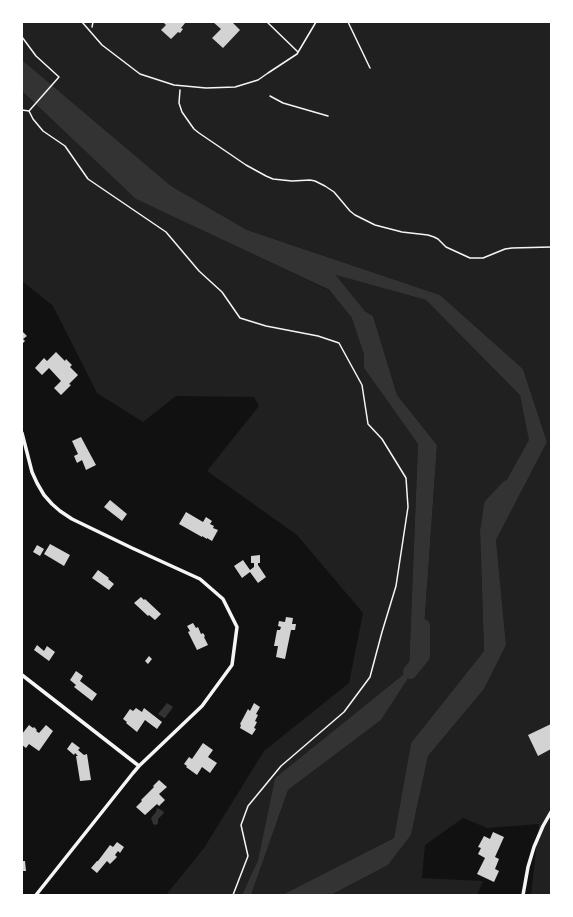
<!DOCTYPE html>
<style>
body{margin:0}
#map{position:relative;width:573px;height:917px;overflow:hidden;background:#111;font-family:"Alegreya Sans",sans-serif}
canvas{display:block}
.frame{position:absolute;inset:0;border:23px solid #fff;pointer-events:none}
</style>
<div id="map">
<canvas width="573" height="917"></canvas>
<div class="frame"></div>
</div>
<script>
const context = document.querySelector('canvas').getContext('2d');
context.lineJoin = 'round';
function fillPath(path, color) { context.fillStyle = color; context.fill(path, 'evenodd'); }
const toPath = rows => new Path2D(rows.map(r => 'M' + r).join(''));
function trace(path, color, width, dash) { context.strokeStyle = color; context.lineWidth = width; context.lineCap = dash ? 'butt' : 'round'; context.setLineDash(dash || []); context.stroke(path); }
fillPath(toPath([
 [22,22,551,22,551,895,531,895,539,824,487,828,463,818,425,845,422,878,483,881,477,895,331,895,388,865,411,835,428,756,484,689,506,645,496,540,547,442,523,369,440,295,247,230,171,186,22,60],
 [22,91,137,199,335,293,364,321,364,368,418,444,409,670,275,778,258,860,242,895,166,895,204,848,264,751,349,683,363,613,297,535,207,471,259,406,254,397,176,396,143,422,97,393,53,306,22,281],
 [321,270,426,300,520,394,530,440,480,528,484,651,411,743,394,838,282,895,251,895,288,790,381,720,422,657,437,445,397,395,373,316,351,303]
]), '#202020');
fillPath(toPath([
 [22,60,171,186,247,230,440,295,523,369,547,442,496,540,506,645,484,689,428,756,411,835,388,865,331,895,282,895,394,838,411,743,484,651,480,528,529,440,520,395,426,300,322,271,351,303,373,316,397,395,437,445,422,657,381,720,288,790,251,895,242,895,258,860,275,778,409,670,418,444,364,368,364,321,336,293,136,199,22,91],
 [167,703,173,707,165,718,164,718,158,714],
 [157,808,163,811,164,813,158,819,158,823,156,825,153,824,151,818,156,812]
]), '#333');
trace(toPath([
 [316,262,358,314,370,350],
 [488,527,491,505,508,487],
 [410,672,423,656,423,626]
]), '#333', 14);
fillPath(toPath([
 [163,22,186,22,181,28,183,29,180,33,178,32,171,39,161,30,166,25],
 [213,22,232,22,240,30,223,48,212,38,221,29],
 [22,331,27,336,23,339,25,341,22,344],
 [56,352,65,361,66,359,72,365,70,367,78,375,69,384,71,385,61,395,54,388,61,381,49,368,42,375,35,368,44,358,47,361],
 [81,437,96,465,86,470,82,460,77,463,74,456,78,454,72,441],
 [110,500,127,514,122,521,104,507],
 [186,512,203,522,206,517,212,521,210,524,214,526,213,528,218,530,212,541,207,538,207,539,202,536,202,537,179,524],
 [50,544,70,555,64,566,44,554],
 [37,545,44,549,40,556,33,552],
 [260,555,260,563,258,563,258,565,266,577,258,583,250,572,242,578,234,566,243,560,250,570,254,567,254,563,251,563,251,556],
 [98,570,109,578,108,579,114,584,109,590,92,578],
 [141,597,144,600,145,599,161,614,155,620,149,615,148,616,134,603],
 [286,617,293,618,292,624,296,624,295,630,291,630,285,659,276,657,278,646,274,646,277,630,280,630,281,627,278,626,279,621,285,622],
 [193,623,196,628,198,627,201,634,203,633,205,636,204,637,208,645,197,650,188,632,190,631,187,626],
 [37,645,44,651,47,646,55,652,49,661,34,650],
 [149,656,152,659,148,664,145,661],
 [76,671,83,676,80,681,97,694,92,701,74,687,76,685,70,680],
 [254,703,260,707,256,714,258,715,255,721,257,722,254,728,256,729,252,735,240,728,241,725,240,724,248,709,250,711],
 [136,708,142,712,144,708,162,722,157,729,145,720,137,732,126,723,127,722,123,719,130,709,133,711],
 [551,724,551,749,538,756,528,735],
 [29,725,33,728,34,727,37,730,36,731,39,733,46,725,53,731,39,751,29,744,26,748,22,745,22,741,23,739,22,738,22,734],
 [72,742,80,748,78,750,84,755,87,754,91,780,80,781,76,756,78,756,75,753,74,755,67,749],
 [203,743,213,750,208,757,217,763,210,773,202,767,197,775,186,767,187,766,184,764,189,757,192,759],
 [159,780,167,787,159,794,165,800,159,806,157,804,145,815,136,807,142,801,141,800,154,787,153,786],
 [493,832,504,837,495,857,499,859,495,869,499,871,494,882,477,874,485,858,478,854,481,848,478,847,484,836,490,839],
 [117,842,124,847,120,853,118,851,115,855,117,857,110,864,107,861,97,873,91,868,97,861,98,861,110,845,113,847],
 [22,861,25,861,26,871,22,871]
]), '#d3d3d3');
trace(toPath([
 [92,27,93,22],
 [22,37,36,56,59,77,29,111],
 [180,90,179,103,182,112,189,122,194,129,199,133,246,165,266,176,273,179,292,181,310,180,315,181,325,186,334,192,350,211,355,215,375,225,402,232,428,235,434,237,438,239,446,247,470,258,483,258,505,249,512,248,551,247],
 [22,110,29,111],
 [29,111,33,119,43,131,65,146,88,179,166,232,199,271,222,292,240,318,266,326,318,336,339,343,362,385,368,424,382,439,406,478,408,507,396,586,382,632,370,677,344,712,281,766,248,806,241,825,248,856,233,895]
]), '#f5f5f5', 1.5);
trace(toPath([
 [82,22,102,45,140,74,174,85,206,88,235,87,258,80,268,73,297,54,316,22],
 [267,22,298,52],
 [348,22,370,68],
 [270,96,283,103,328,116]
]), '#f5f5f5', 1.5);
trace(toPath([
 [22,433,32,472,37,483,44,495,52,504,60,511,72,519,132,548,200,579,223,599,237,627,232,665,202,706,139,766,133,773,36,895],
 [22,675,139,766],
 [523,895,528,867,534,847,543,826,551,812]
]), '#f5f5f5', 3.5);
</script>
